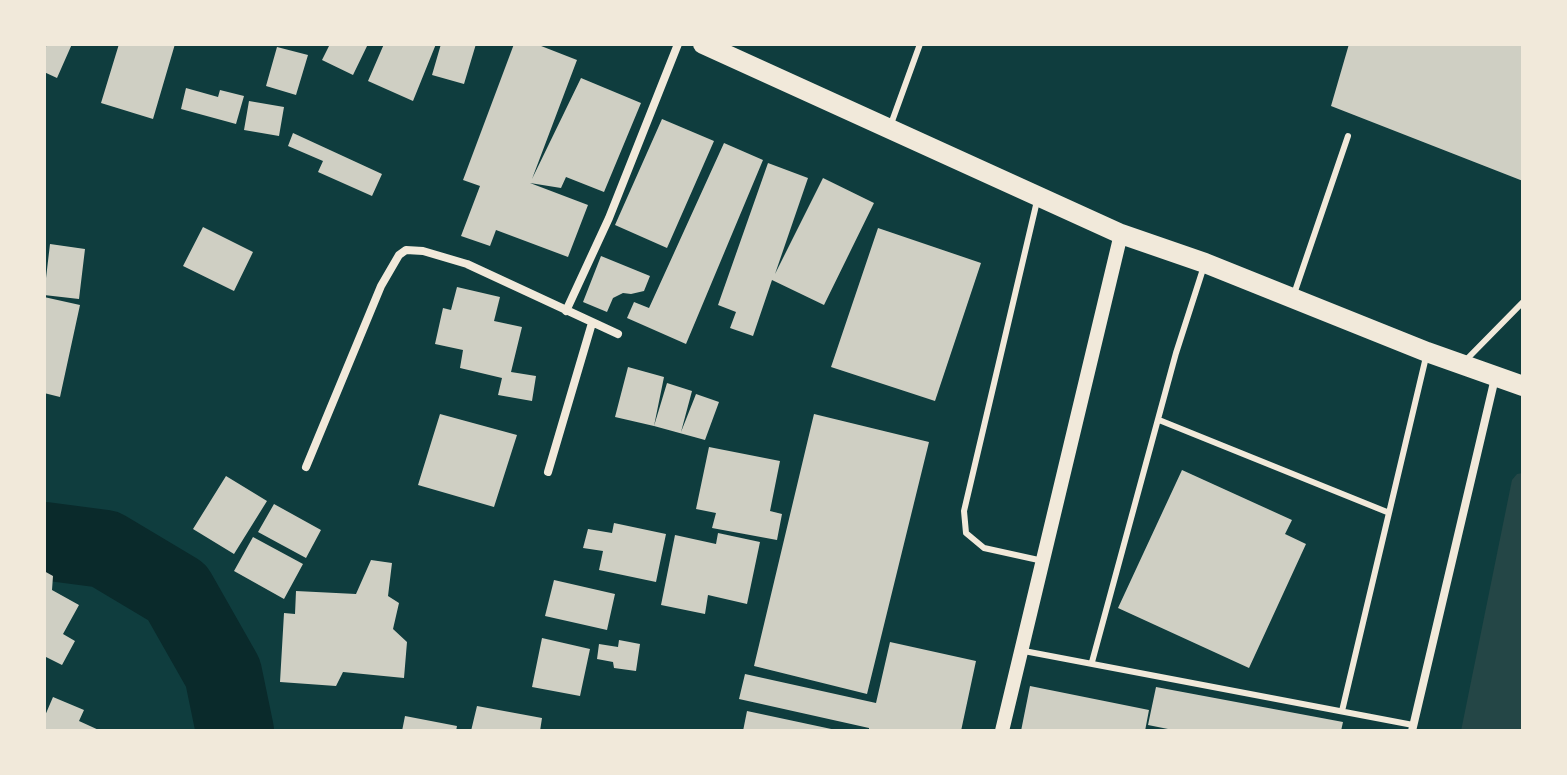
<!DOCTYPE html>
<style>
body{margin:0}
#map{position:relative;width:1567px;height:775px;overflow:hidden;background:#0f3d3e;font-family:Ubuntu,sans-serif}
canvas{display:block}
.frame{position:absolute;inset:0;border:46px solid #f1e9da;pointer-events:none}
</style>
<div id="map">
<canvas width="1567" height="775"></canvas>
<div class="frame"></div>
</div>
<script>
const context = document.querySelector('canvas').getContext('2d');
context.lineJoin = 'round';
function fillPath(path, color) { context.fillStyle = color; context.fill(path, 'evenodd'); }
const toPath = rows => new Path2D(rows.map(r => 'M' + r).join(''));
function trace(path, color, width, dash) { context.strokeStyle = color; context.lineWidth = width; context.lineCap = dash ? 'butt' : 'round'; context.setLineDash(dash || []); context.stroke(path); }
fillPath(toPath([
 [1523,473,1523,731,1461,731,1512,480,1517,474]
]), '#244646');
trace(toPath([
 [44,541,105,549,177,592,223,673,235,731]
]), '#0a2a2b', 78);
fillPath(toPath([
 [47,44,72,44,57,78,44,72,44,52],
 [119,44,175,44,153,119,101,103],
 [330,44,368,44,353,75,322,60],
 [384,44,436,44,413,101,368,81],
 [441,44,476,44,464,84,432,75],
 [514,44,536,44,577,60,532,179,581,78,641,103,604,192,566,177,561,188,530,183,588,205,568,257,496,230,490,246,461,236,480,186,463,180],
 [1349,44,1523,44,1523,181,1331,106],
 [277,47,308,55,296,95,266,86],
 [186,88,218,97,220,90,244,96,236,124,181,109],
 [249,101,284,107,279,136,244,130],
 [662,119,714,141,667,248,615,225],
 [293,133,382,174,372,196,318,172,323,161,288,146],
 [724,143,763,160,686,344,627,318,634,302,649,308],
 [768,163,808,178,775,274,823,178,874,203,824,305,772,280,753,336,730,328,736,312,718,305],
 [203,227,253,252,234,291,183,266],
 [878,228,981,263,935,401,831,367],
 [50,244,85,249,79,299,44,295],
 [601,256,650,276,644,291,631,294,623,293,613,298,607,312,583,302],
 [457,287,500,297,494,321,522,327,511,372,536,376,532,401,498,395,502,378,460,368,463,350,435,344,443,308,451,310],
 [44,297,80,305,60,397,44,393],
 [628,367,664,377,654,426,615,417],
 [667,383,692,391,681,432,696,394,719,402,705,440,654,426],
 [440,414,517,435,494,507,418,485],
 [814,414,929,442,867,694,754,666],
 [709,447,780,461,770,511,782,514,777,540,712,528,716,513,696,509],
 [1182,470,1292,520,1285,534,1306,544,1249,668,1118,608],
 [226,476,267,501,234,554,193,529],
 [274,504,321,530,306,558,258,532],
 [614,523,666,534,656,582,599,570,603,551,583,548,588,529,612,533],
 [718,533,760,542,747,604,708,595,705,614,661,605,675,535,716,544],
 [253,537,303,564,284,599,234,571],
 [371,560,392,563,388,596,399,603,393,629,407,642,404,678,343,672,336,686,280,682,284,613,295,614,296,591,356,594],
 [44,571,53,576,52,590,79,605,63,634,75,641,62,665,44,656],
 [554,580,615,594,607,630,545,616],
 [542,638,590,649,580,696,532,687],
 [619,640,640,644,636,671,614,668,613,662,597,659,599,644,618,647],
 [890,642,976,661,961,731,869,731,869,728,739,699,745,674,876,703],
 [1030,686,1149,710,1145,731,1021,731],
 [1156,687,1343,722,1341,731,1178,731,1148,725],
 [53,697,84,710,79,721,101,731,44,731,44,718],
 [477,706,542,718,540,731,471,731],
 [747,711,836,730,836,731,743,731],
 [405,716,457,726,456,731,402,731]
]), '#cfcfc3');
trace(toPath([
 [891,124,920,44],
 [1037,201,964,511,966,533,984,548,1043,561],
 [1294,294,1348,136],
 [1464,362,1523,302],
 [1159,420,1387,512],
 [1024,651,1413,725],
 [1092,662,1176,353,1204,266],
 [1342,711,1426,357]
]), '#f1e9da', 6);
trace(toPath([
 [566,311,609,218,678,44],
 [306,467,381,286,399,255,406,250,423,251,467,264,618,334],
 [548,472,592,323],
 [1412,731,1495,378]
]), '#f1e9da', 8);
trace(toPath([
 [1002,731,1121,234]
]), '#f1e9da', 14);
trace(toPath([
 [703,44,1121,234,1205,263,1427,352,1523,386]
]), '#f1e9da', 20);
</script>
